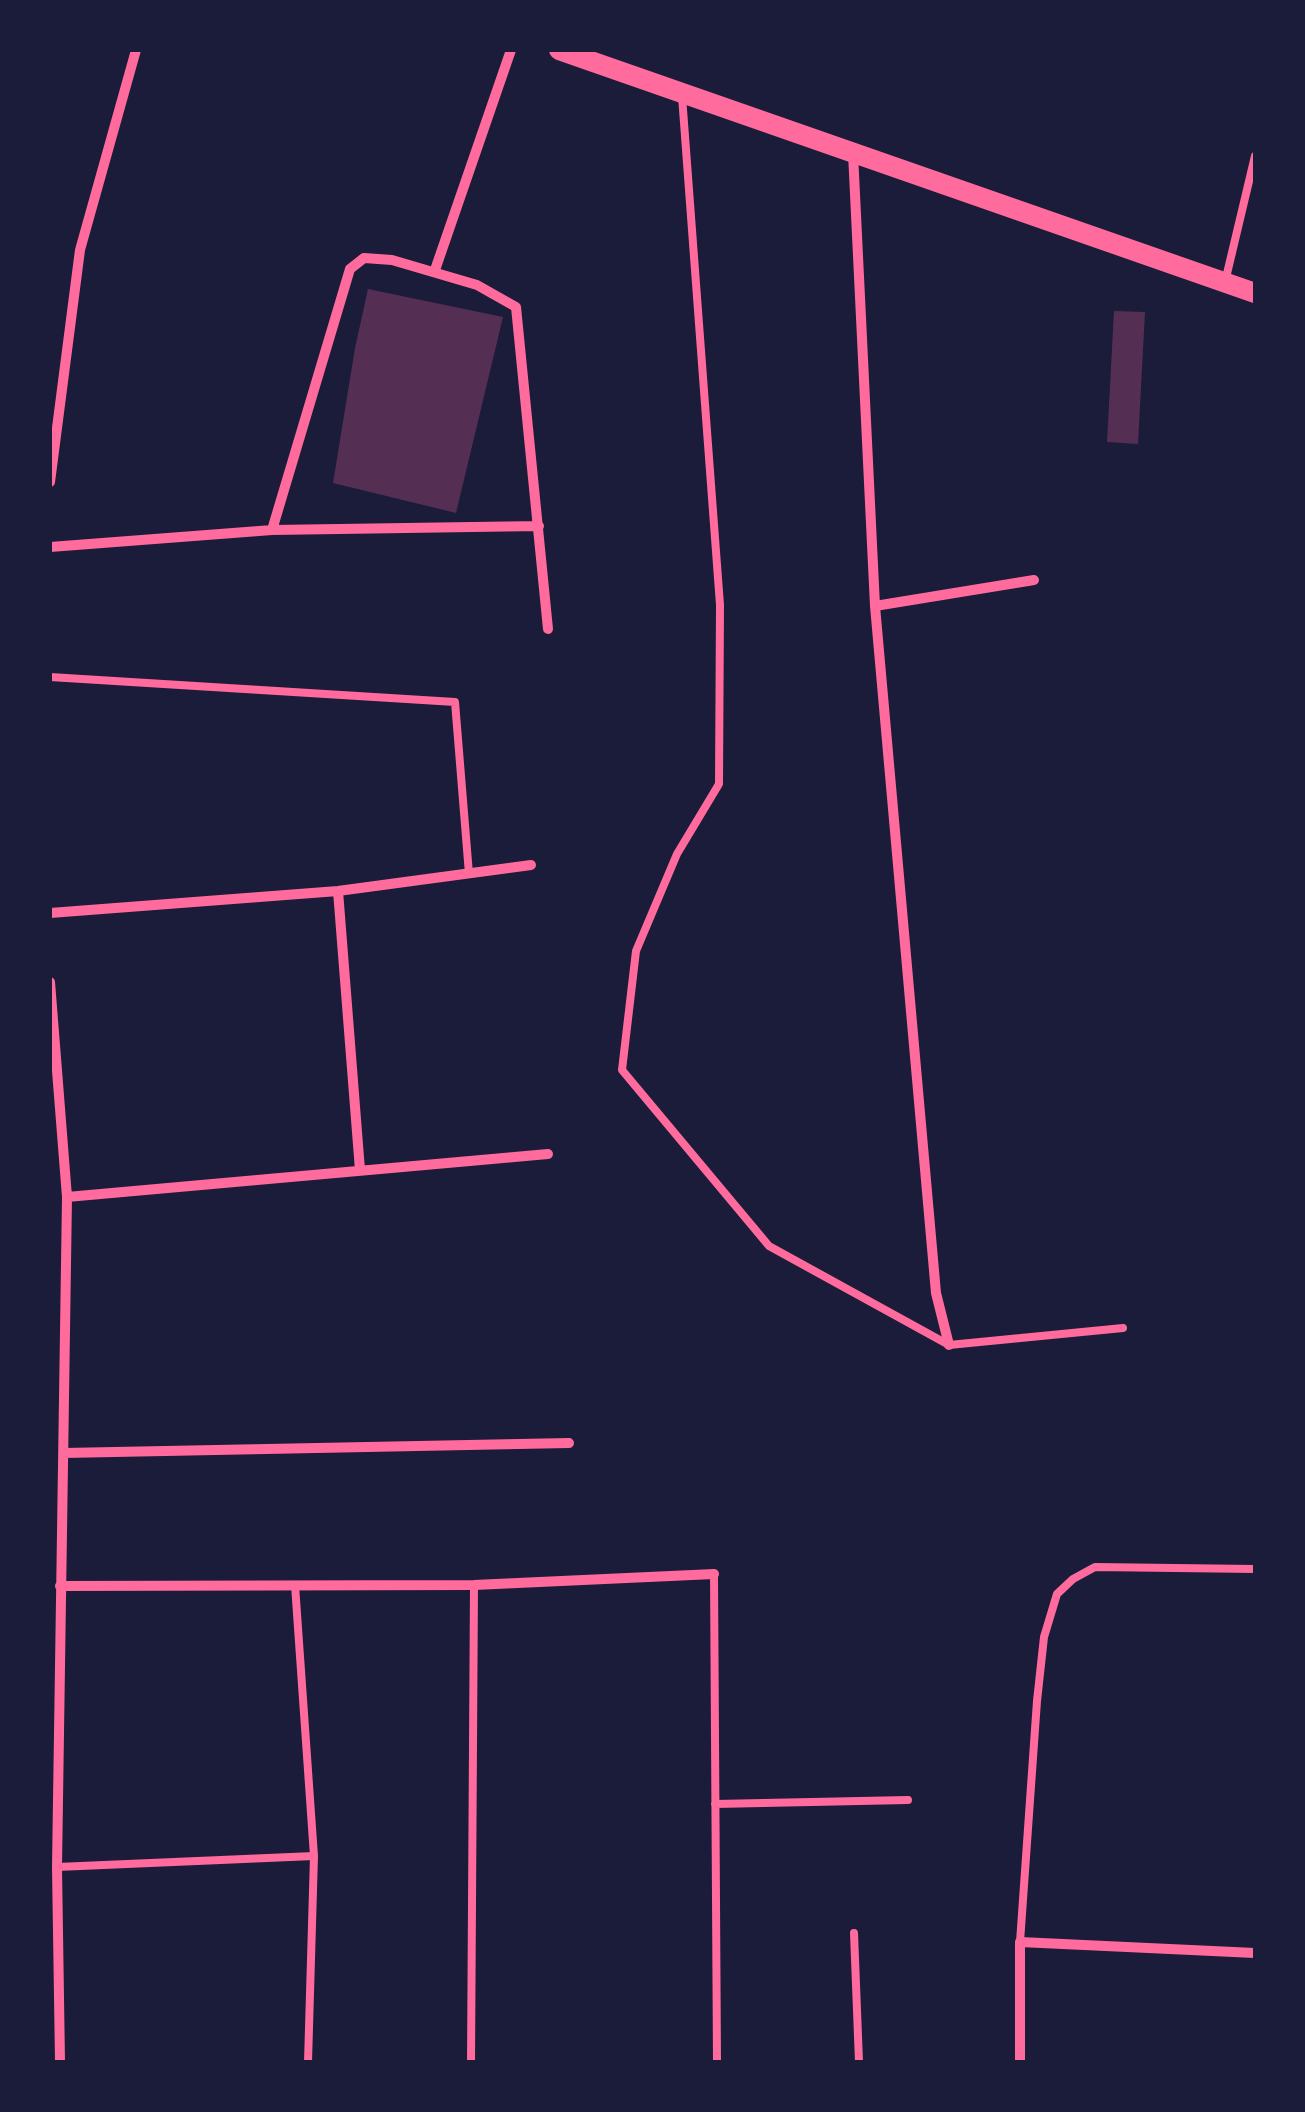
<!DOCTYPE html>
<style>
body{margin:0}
#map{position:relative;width:1305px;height:2112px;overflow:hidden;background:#1b1b3a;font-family:Manrope,sans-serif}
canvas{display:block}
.frame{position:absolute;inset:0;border:52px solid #1b1b3a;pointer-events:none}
</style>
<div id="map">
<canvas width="1305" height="2112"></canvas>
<div class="frame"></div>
</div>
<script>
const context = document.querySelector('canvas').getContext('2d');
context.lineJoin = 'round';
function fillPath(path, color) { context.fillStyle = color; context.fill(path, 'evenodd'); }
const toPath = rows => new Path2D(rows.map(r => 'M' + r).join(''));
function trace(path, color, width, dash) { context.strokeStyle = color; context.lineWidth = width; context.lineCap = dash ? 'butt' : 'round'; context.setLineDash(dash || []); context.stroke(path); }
fillPath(toPath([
 [368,289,503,317,456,513,333,483,355,348],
 [1114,311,1145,312,1138,444,1107,442]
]), '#542f53');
trace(toPath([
 [682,96,720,605,719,784,677,854,636,951,622,1070,769,1246,949,1345,1123,1328],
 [1225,282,1255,156],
 [50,677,455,702,469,874],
 [714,1574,717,2062],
 [295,1585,314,1856,308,2062],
 [715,1804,908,1800],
 [57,1867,314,1856],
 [854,1933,859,2062],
 [1020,1942,1037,1701,1044,1637,1057,1594,1073,1579,1095,1567,1255,1569],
 [471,2062,474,1585]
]), '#ff6b9d', 8);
trace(toPath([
 [853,153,875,606,936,1293,949,1345],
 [435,270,511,50],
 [50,482,80,250,136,50],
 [272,530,350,269,364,258,392,260,477,285,516,307,548,629],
 [50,547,272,530,539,526],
 [875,606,1034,580],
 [338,891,360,1170],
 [50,913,338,891,531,865],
 [50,982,67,1197,57,1867,60,2062],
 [67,1197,548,1154],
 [64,1453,569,1443],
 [60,1586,474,1585,714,1574],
 [1020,2062,1020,1942,1255,1953]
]), '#ff6b9d', 10);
trace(toPath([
 [559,50,1255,293]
]), '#ff6b9d', 20);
</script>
